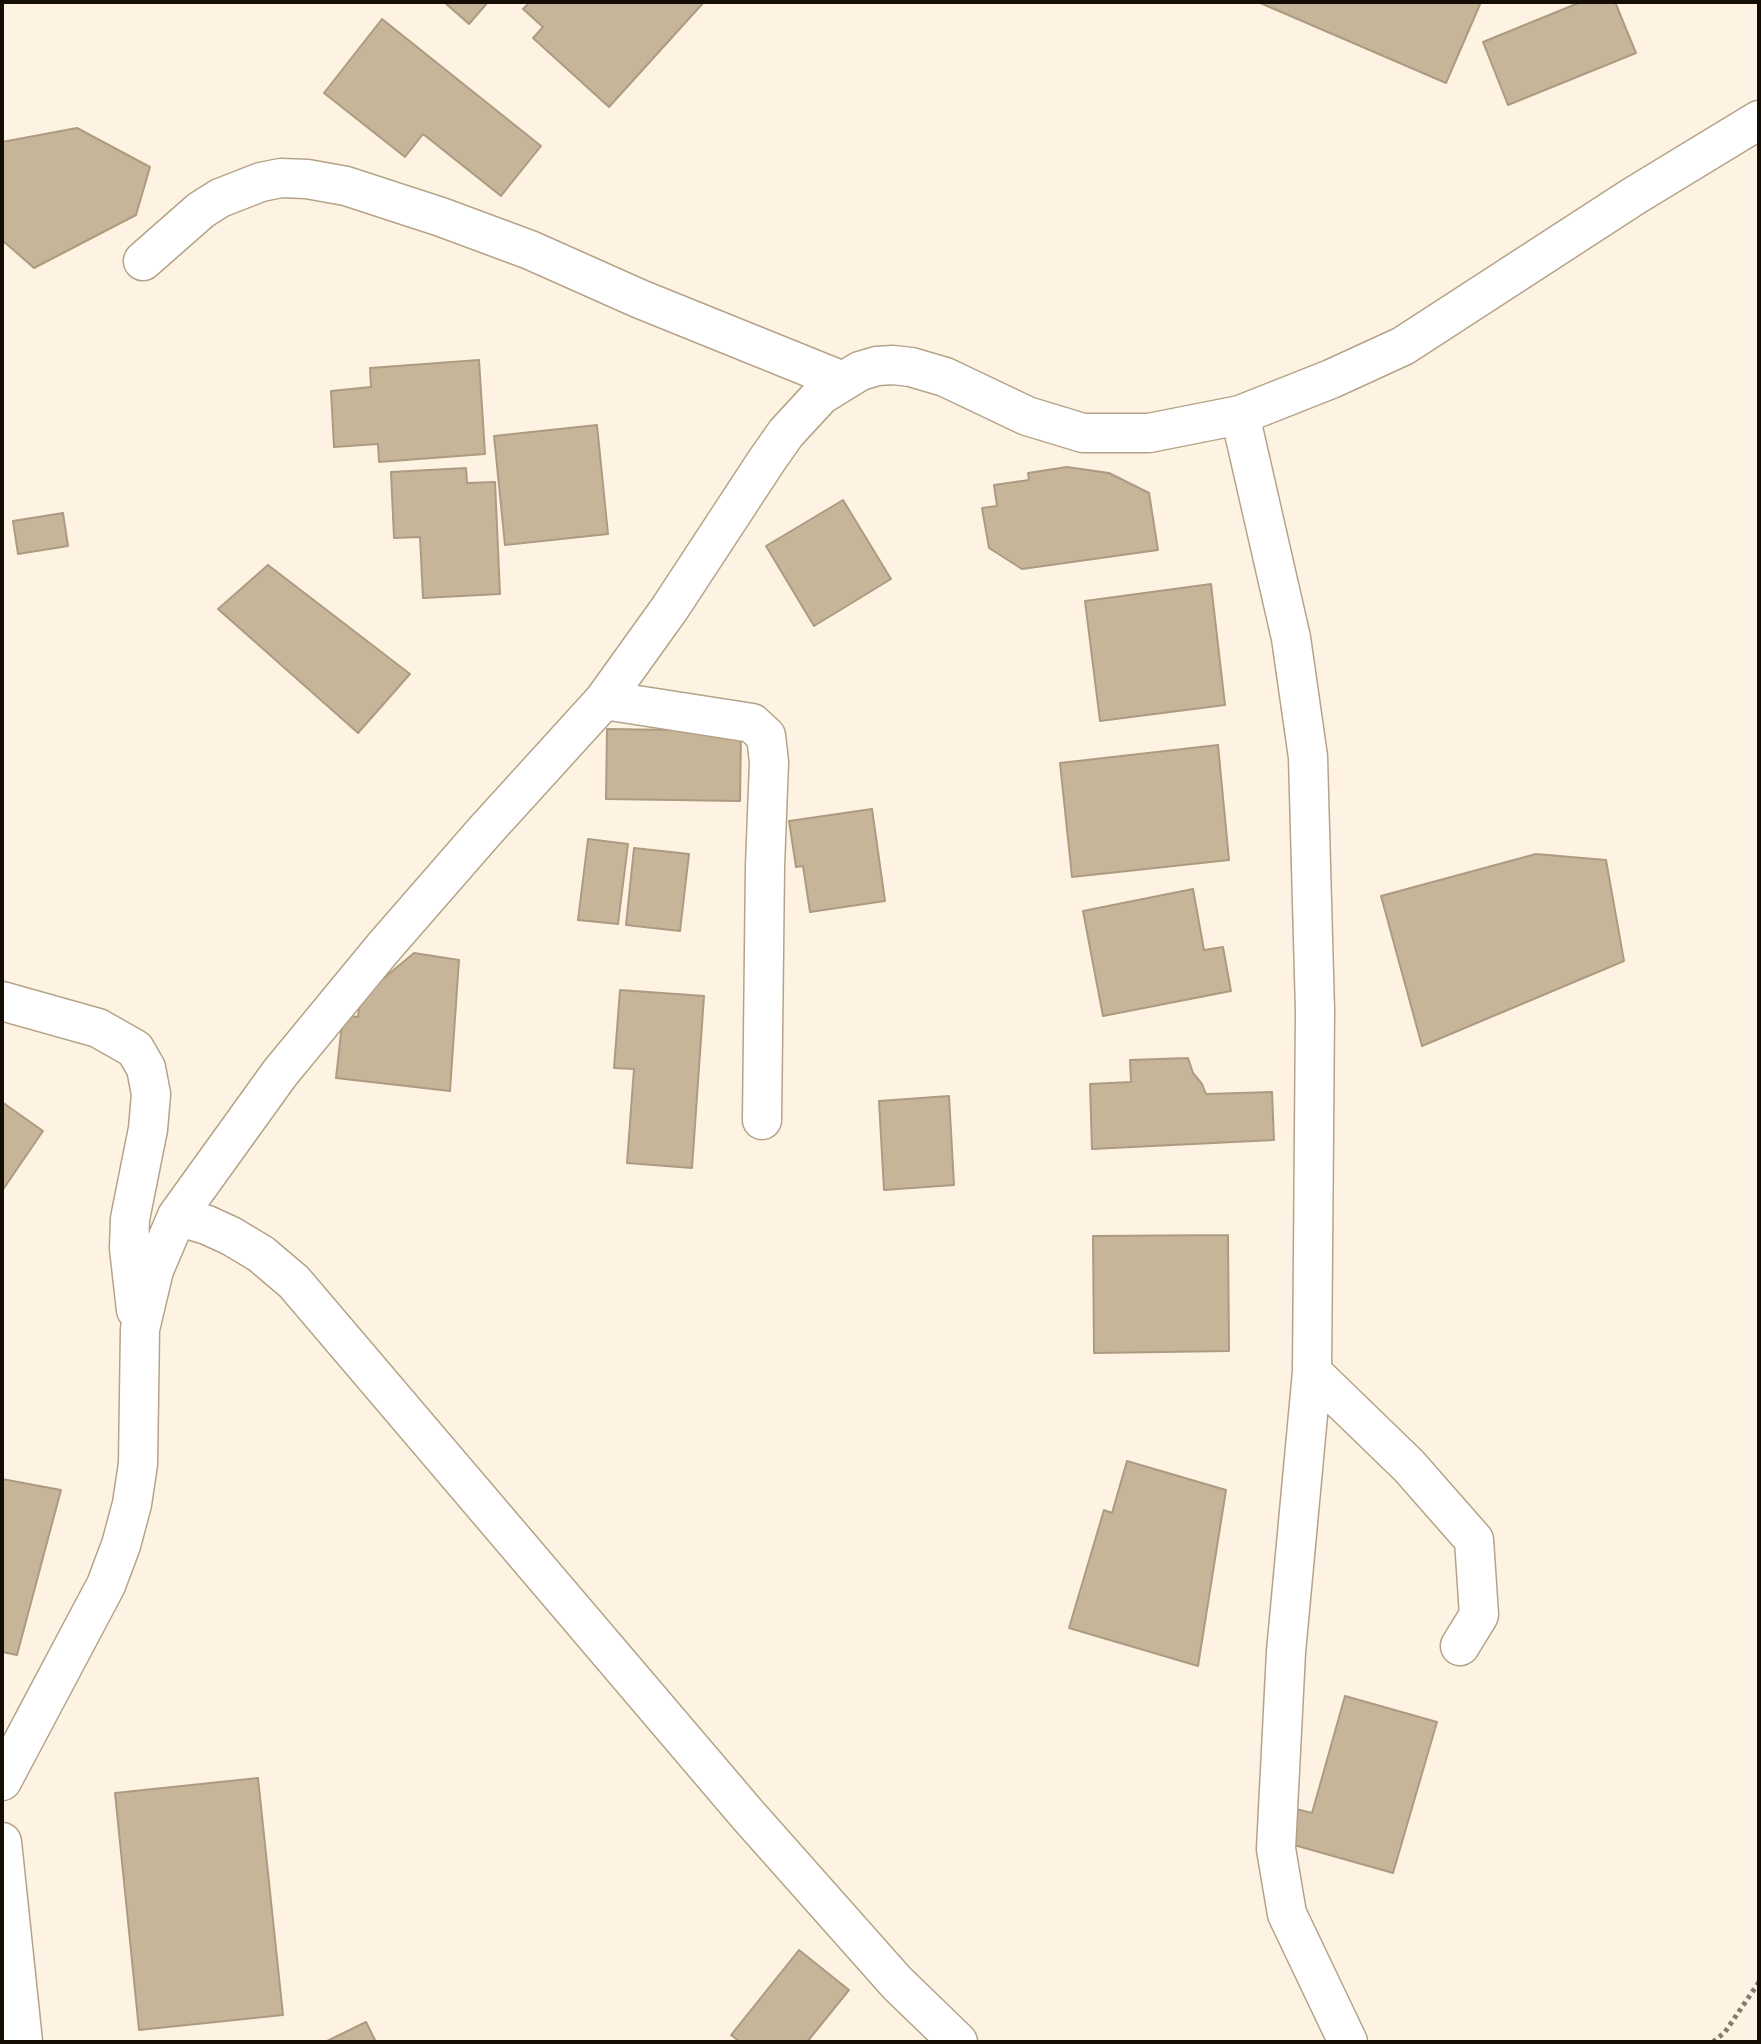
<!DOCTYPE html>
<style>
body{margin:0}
#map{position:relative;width:1761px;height:2044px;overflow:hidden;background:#fef3e2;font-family:"Noto Sans",sans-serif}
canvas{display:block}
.frame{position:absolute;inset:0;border:4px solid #130d04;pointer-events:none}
</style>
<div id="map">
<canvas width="1761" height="2044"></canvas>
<div class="frame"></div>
</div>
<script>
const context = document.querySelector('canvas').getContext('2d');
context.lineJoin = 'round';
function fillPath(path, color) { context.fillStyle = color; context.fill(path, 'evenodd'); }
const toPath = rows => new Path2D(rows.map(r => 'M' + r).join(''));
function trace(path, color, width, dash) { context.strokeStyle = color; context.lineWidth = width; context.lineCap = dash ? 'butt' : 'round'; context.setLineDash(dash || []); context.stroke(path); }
const building = toPath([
 [444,2,488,2,469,24,444,2],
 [530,2,704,2,609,107,533,38,543,27,523,9,530,2],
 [1258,2,1481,2,1446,83,1258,2],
 [1581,2,1615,2,1636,53,1508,105,1483,42,1581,2],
 [382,19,541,146,501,196,423,134,405,157,324,93,382,19],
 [77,128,150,167,136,215,34,268,2,240,2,142,77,128],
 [479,360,485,454,379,462,378,444,334,447,331,391,371,387,370,368,479,360],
 [597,425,608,534,505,545,494,436,597,425],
 [1067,467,1109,473,1149,493,1158,550,1022,569,989,548,982,508,997,506,994,485,1029,480,1028,473,1067,467],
 [466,468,467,483,495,482,500,594,423,598,420,537,394,538,391,472,466,468],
 [843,500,891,579,814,626,766,546,843,500],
 [63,513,68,546,18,554,13,521,63,513],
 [268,565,410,674,358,733,218,609,268,565],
 [1211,584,1225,705,1100,721,1085,601,1211,584],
 [607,729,741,731,740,801,606,799,607,729],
 [1218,745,1229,860,1072,877,1060,763,1218,745],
 [872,809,885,901,810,912,803,866,796,867,789,821,872,809],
 [588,839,628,844,618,924,578,920,588,839],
 [634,848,689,854,680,931,626,925,634,848],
 [1536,854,1606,860,1624,961,1422,1046,1381,896,1536,854],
 [1193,889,1204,950,1223,947,1231,991,1103,1016,1083,911,1193,889],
 [414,953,459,960,450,1091,336,1078,343,1015,358,1017,360,998,414,953],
 [620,990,704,996,692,1168,627,1163,634,1069,614,1068,620,990],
 [1188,1058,1193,1073,1202,1084,1206,1094,1272,1092,1274,1140,1092,1149,1090,1084,1131,1082,1130,1060,1188,1058],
 [949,1096,954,1185,884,1190,879,1101,949,1096],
 [2,1102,43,1131,2,1191,2,1102],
 [1228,1235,1229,1351,1094,1353,1093,1236,1228,1235],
 [1127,1461,1226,1490,1198,1666,1069,1628,1104,1510,1112,1513,1127,1461],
 [2,1479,61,1490,17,1655,2,1652,2,1479],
 [1345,1696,1437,1722,1393,1873,1287,1843,1296,1809,1312,1813,1345,1696],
 [258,1778,283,2015,139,2030,115,1793,258,1778],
 [799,1950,849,1990,807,2042,740,2042,731,2035,799,1950],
 [366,2022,376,2042,325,2042,366,2022]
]);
fillPath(building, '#c7b59a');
trace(building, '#ad9b81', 2);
const minor = toPath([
 [143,261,201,210,220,198,261,182,281,178,307,179,346,186,441,217,530,250,640,299,843,381],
 [1240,415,1291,638,1308,757,1315,1011,1312,1372,1286,1652,1276,1849,1287,1914,1348,2042],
 [604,700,752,723,766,736,769,762,765,866,762,1120],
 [2,1001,98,1028,135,1049,146,1068,151,1094,148,1129,130,1219,129,1248,136,1310],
 [177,1216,207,1225,231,1236,261,1254,294,1282,747,1814,897,1983,958,2042],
 [1312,1372,1409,1466,1474,1540,1479,1615,1460,1646],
 [2,1781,106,1585,121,1545,132,1504,138,1464,140,1329,154,1270,177,1216,280,1073,383,948,484,832,604,700,670,608,767,460,786,433,821,395,860,371,877,366,893,365,911,367,945,377,1027,416,1083,433,1149,433,1240,415,1331,379,1403,346,1634,196,1759,120],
 [2,1842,23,2042]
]);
trace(minor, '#b5a389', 41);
trace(toPath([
 [1713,2042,1725,2032,1759,1982]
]), '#847c6f', 5, [4, 4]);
trace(minor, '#fff', 38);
</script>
